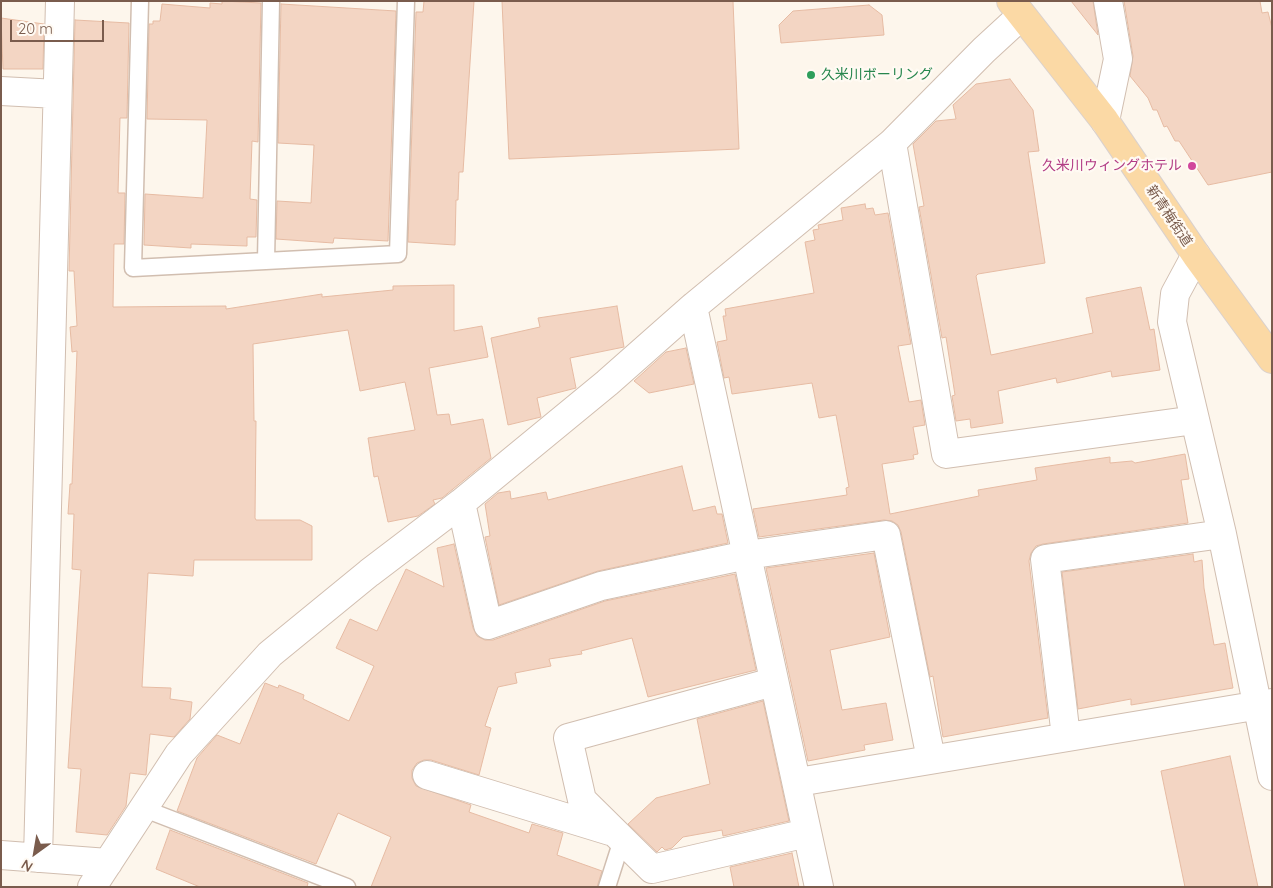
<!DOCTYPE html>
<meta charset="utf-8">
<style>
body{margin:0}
#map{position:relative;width:1273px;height:888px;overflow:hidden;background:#fdf6ec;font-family:Quicksand,sans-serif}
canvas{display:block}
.frame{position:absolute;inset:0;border:2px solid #7a5c4d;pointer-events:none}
.north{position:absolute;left:10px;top:828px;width:50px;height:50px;-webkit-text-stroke:4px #fffaf3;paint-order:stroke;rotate:212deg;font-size:14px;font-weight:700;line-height:20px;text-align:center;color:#7a5c4d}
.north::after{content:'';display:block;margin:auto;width:18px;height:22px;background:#7a5c4d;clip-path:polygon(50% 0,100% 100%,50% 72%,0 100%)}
.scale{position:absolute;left:10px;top:20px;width:94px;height:22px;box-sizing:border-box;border:2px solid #7a5c4d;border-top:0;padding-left:6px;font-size:15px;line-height:18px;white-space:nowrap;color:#7a5c4d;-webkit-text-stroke:4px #fffaf3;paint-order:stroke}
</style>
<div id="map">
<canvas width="1273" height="888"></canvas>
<div class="frame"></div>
<div class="north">N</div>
<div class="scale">20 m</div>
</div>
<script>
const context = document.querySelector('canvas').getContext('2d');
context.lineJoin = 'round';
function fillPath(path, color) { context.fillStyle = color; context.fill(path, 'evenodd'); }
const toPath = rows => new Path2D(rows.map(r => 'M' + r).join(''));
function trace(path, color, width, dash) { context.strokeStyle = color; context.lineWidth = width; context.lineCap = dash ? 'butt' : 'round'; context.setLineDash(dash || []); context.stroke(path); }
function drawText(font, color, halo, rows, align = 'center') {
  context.font = font + ' Quicksand,"Noto Sans JP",sans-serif'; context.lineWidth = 4.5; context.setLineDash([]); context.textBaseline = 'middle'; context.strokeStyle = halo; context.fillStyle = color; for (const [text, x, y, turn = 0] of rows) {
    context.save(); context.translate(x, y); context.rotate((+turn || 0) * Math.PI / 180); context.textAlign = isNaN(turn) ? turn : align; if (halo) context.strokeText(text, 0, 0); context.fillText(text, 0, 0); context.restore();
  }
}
const building = toPath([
 [222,1,261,3,258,142,252,141,250,199,257,200,256,237,247,237,247,246,191,244,191,248,144,245,145,194,203,198,207,120,147,119,149,24,153,24,153,21,160,21,162,4,210,8,210,3,222,4,222,1],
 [424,1,474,1,463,172,459,172,458,200,456,200,455,245,408,242,416,12,423,12,424,1],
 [502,1,733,1,739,149,509,159,502,1],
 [1071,1,1093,1,1098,35,1071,1],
 [1124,1,1260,1,1262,13,1268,12,1272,28,1272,172,1208,185,1179,141,1175,141,1167,126,1164,127,1157,110,1153,110,1148,98,1130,76,1133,56,1124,1],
 [281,4,396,11,388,241,334,238,333,243,276,239,277,201,311,203,314,145,278,143,281,4],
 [869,5,882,15,884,35,781,43,779,25,793,11,869,5],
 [1,18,44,24,43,69,3,69,1,18],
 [75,20,129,23,127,118,120,118,118,193,125,193,124,244,114,244,113,307,226,306,226,309,322,294,322,297,393,290,393,286,454,285,454,331,482,326,488,357,429,368,437,415,449,414,451,425,483,419,491,458,442,498,433,500,435,504,418,516,388,522,378,476,374,477,368,438,415,430,405,382,360,391,348,330,253,344,254,421,256,421,255,518,256,520,300,520,312,526,312,560,194,560,193,576,148,573,142,687,171,688,170,699,192,702,190,719,174,737,150,734,146,775,130,773,126,806,107,835,76,832,81,769,68,768,81,570,72,569,74,514,68,514,70,484,72,484,77,351,72,352,70,327,77,326,74,271,69,271,75,20],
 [1010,79,1033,110,1039,151,1028,152,1045,263,978,274,976,276,991,355,1093,333,1086,298,1141,287,1150,330,1154,329,1160,370,1112,377,1111,371,1057,383,1056,378,998,391,1003,423,971,428,970,419,956,421,952,396,955,395,946,337,942,338,919,207,924,206,913,144,936,121,956,119,953,105,976,84,1010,79],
 [865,204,866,209,873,208,875,215,888,213,911,344,898,346,909,402,921,400,925,425,913,427,918,454,913,455,914,459,882,464,890,514,979,496,978,490,1037,480,1035,468,1110,457,1110,463,1132,461,1135,463,1185,454,1189,479,1181,480,1188,523,1043,544,1036,546,1031,553,1029,561,1048,718,943,737,933,676,930,677,901,532,898,525,892,521,884,520,759,537,753,509,847,495,846,488,849,487,836,415,819,418,812,383,732,394,729,377,724,378,717,342,727,340,723,316,726,316,725,309,814,293,805,242,815,240,813,230,819,229,818,225,843,220,841,208,865,204],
 [617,306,624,347,570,358,576,388,537,398,541,417,508,425,491,338,540,327,538,318,617,306],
 [686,348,694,384,649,393,634,381,666,352,686,348],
 [682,466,693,511,715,506,717,514,722,514,728,543,598,571,499,605,485,537,490,536,485,504,498,493,510,491,511,499,546,492,548,500,682,466],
 [454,544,473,628,477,636,485,640,493,640,605,601,735,574,756,670,648,697,632,638,581,651,582,654,549,659,551,666,515,673,517,683,498,687,485,726,491,728,479,775,431,760,424,760,417,763,412,770,412,778,416,786,471,805,469,812,529,833,532,824,563,833,557,855,602,871,597,887,371,887,391,837,338,813,316,864,177,811,197,758,217,735,240,744,265,683,278,688,279,685,304,695,303,699,349,721,374,666,336,648,350,619,377,631,406,569,444,587,437,548,454,544],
 [874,553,890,637,830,650,842,710,886,703,893,740,864,745,865,750,808,761,766,568,874,553],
 [1193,554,1194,562,1202,560,1204,588,1214,645,1225,643,1233,688,1131,705,1131,699,1078,709,1062,572,1193,554],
 [763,701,789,821,723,836,722,830,683,837,672,848,665,850,662,847,657,852,628,824,656,798,710,784,697,719,763,701],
 [1230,756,1258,887,1185,887,1161,771,1230,756],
 [170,830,308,883,307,887,200,887,156,869,170,830],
 [792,853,799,887,734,887,730,867,792,853]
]);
fillPath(building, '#f3d5c3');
trace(building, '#e6bba3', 1);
const lane = toPath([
 [140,1,133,268,398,254,406,1],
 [266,261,271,1],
 [142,808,347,887],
 [607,887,622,840]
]);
const street = toPath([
 [1,91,57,94],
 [1105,121,1118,59,1108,1],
 [892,143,946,454,1195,420],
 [1196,255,1175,294,1172,322,1222,534,1272,776],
 [693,307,819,887],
 [461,503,488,625,601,586,747,555,886,535,931,759],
 [773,682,568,738,582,800,652,869,807,833],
 [1066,737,1045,559,1222,534],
 [427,775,610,831],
 [798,782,1272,703],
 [1,855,108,863],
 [38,858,60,1],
 [92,887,179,754,270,654,369,573,461,503,607,383,693,307,892,143,984,50,1021,16]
]);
const primary = toPath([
 [1011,1,1105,121,1196,255,1272,359]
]);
trace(lane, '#d1beb0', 19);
trace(street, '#d1beb0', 30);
trace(primary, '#dad1cd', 30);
trace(lane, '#fff', 16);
trace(street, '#fff', 28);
trace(primary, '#fbd9a5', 28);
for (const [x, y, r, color] of [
 [811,75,5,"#2e9e5b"],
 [1192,166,5,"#d1479c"]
]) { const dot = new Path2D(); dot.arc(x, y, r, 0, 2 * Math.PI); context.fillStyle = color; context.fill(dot); trace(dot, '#fffaf3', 2); }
drawText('14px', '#27864d', '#fffaf3', [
 ["久米川ボーリング",821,75]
], 'left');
drawText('14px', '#b23c85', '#fffaf3', [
 ["久米川ウィングホテル",1182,166]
], 'right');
drawText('14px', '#7a5c4d', '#fffaf3', [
 ["新青梅街道",1169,216,56]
]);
</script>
